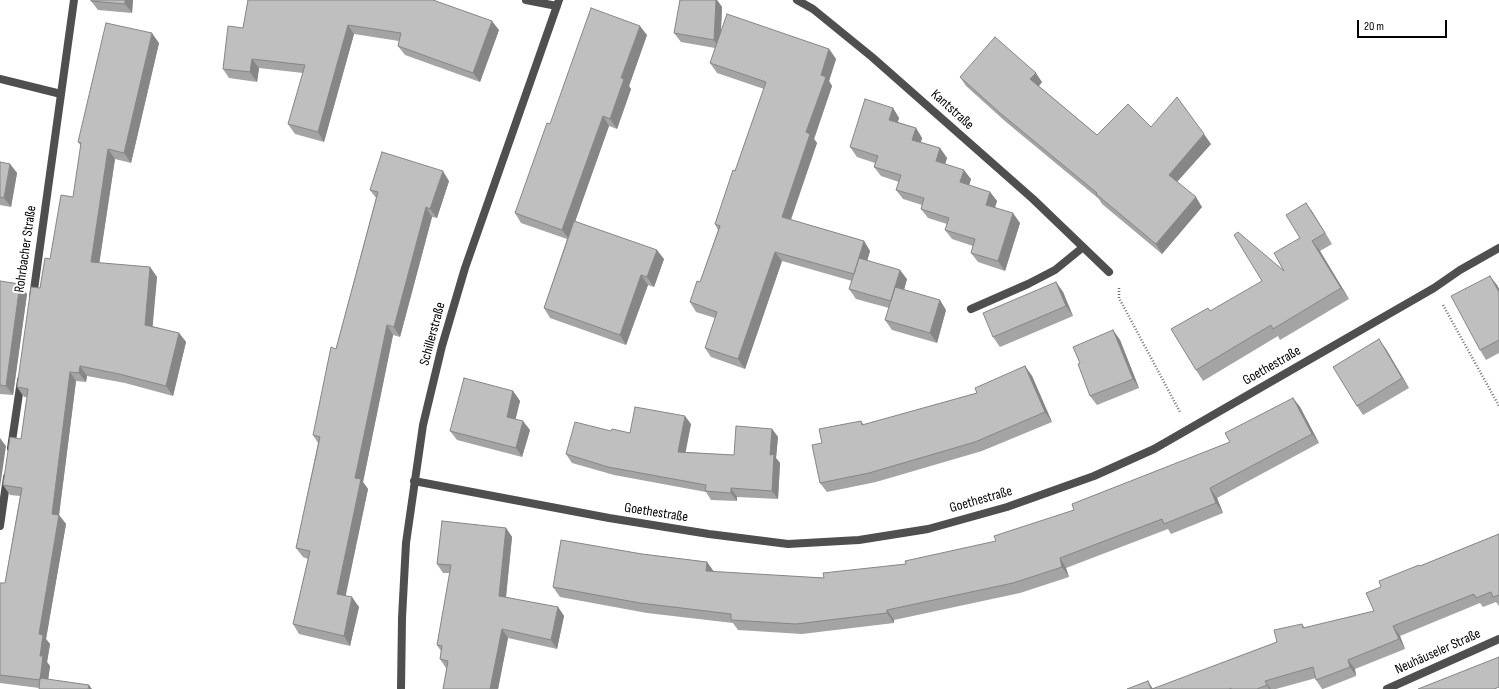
<!DOCTYPE html>
<meta charset="utf-8">
<style>
body{margin:0}
#map{position:relative;width:1499px;height:689px;overflow:hidden;background:#fff;font-family:"Sofia Sans Condensed",sans-serif}
canvas{display:block}
.scale{position:absolute;left:1357px;top:20px;width:90px;height:18px;box-sizing:border-box;border:2px solid #000;border-top:0;padding-left:5px;font-size:12px;line-height:14px;white-space:nowrap;color:#000;-webkit-text-stroke:3px #fff;paint-order:stroke}
</style>
<div id="map">
<canvas width="1499" height="689"></canvas>
<div class="scale">20 m</div>
</div>
<script>
const context = document.querySelector('canvas').getContext('2d');
context.lineJoin = 'round';
const toPath = rows => new Path2D(rows.map(r => 'M' + r).join(''));
function trace(path, color, width, dash) { context.strokeStyle = color; context.lineWidth = width; context.lineCap = dash ? 'butt' : 'round'; context.setLineDash(dash || []); context.stroke(path); }
function fillPath(path, color) { context.fillStyle = color; context.fill(path, 'evenodd'); }
function drawText(font, color, halo, rows, align = 'center') {
  context.font = font + ' "Sofia Sans Condensed",sans-serif'; context.lineWidth = 4; context.setLineDash([]); context.textBaseline = 'middle'; context.strokeStyle = halo; context.fillStyle = color; for (const [text, x, y, turn = 0] of rows) {
    context.save(); context.translate(x, y); context.rotate((+turn || 0) * Math.PI / 180); context.textAlign = isNaN(turn) ? turn : align; if (halo) context.strokeText(text, 0, 0); context.fillText(text, 0, 0); context.restore();
  }
}
trace(toPath([
 [1119,288,1119,298,1180,412],
 [1443,305,1499,406]
]), '#717171', 2.5, [1, 2]);
trace(toPath([
 [526,0,557,6],
 [797,0,813,9,872,57,1033,199,1109,272],
 [0,79,61,94],
 [971,309,1028,284,1055,270,1082,248],
 [414,481,609,518,709,534,788,544,859,540,928,529,1007,507,1094,476,1154,449,1434,288,1460,270,1499,248],
 [401,689,402,618,406,543,423,425,442,346,465,268,559,0],
 [1387,689,1499,639]
]), '#4f4f4f', 8);
trace(toPath([
 [33,297,74,0],
 [11,448,21,380],
 [0,526,7,477]
]), '#4f4f4f', 8);
fillPath(toPath([
 [133,0,132,13,98,10,91,1],
 [248,0,499,30,480,82,405,55,398,46,399,41,354,34,324,142,295,134,288,124,303,73,259,68,257,82,229,78,223,69,243,28],
 [680,0,717,0,722,7,721,31,829,49,836,59,829,81,832,86,814,139,817,143,791,220,864,241,870,251,867,260,907,279,904,290,946,310,937,343,892,330,885,320,889,308,856,299,849,289,852,281,782,261,745,369,711,357,705,348,715,318,696,312,690,302,700,282,718,230,715,224,735,171,764,89,717,73,710,63,715,48,681,42,674,33],
 [647,35,629,86,631,89,617,129,609,126,575,221,664,259,654,287,648,285,626,345,550,318,544,308,567,239,521,223,515,213,550,124],
 [159,43,131,163,115,159,99,263,150,267,157,277,152,326,179,333,186,342,173,396,125,383,87,376,86,382,76,381,59,515,66,524,46,639,50,644,47,662,50,666,48,679,39,688,0,683,0,583,5,583,20,496,10,495,3,485,21,439,27,397,24,397,17,387,40,288,73,197,81,146,78,142],
 [960,77,1042,82,1039,86,1097,135,1151,127,1211,144,1177,182,1202,207,1162,254,1102,204,1099,199,1006,122,966,86],
 [893,108,899,118,898,122,916,128,922,138,921,142,940,148,947,158,945,164,971,179,969,185,990,192,997,201,995,207,1020,223,1005,271,978,262,971,253,973,246,952,239,945,230,947,224,928,218,921,209,922,205,903,199,896,190,899,182,881,176,874,167,875,163,857,157,850,147],
 [0,162,10,164,17,173,11,207,0,205],
 [449,181,437,218,432,217,400,337,393,335,363,482,368,489,345,596,359,607,350,646,299,634,293,624,308,559,303,557,296,548,318,443,313,435,376,198,370,190],
 [1306,203,1313,213,1332,244,1320,251,1349,299,1280,340,1278,336,1203,381,1196,370,1208,308,1210,311,1284,271,1300,238],
 [0,281,27,294,13,395,0,394],
 [1056,282,1063,292,1073,316,1000,347,993,337],
 [1497,285,1499,289,1499,353,1486,360,1480,350],
 [1113,330,1120,340,1139,388,1097,405,1090,396,1080,363],
 [1386,349,1409,388,1363,415,1357,406],
 [1025,366,1032,376,1052,422,982,451,876,482,827,492,820,483,822,443,861,421,864,425,977,393],
 [513,391,520,401,515,419,530,430,522,457,457,440,450,431],
 [1293,398,1300,407,1319,443,1217,498,1223,513,1171,534,1168,529,1066,568,1069,577,1020,593,894,620,894,623,802,634,738,630,733,623,647,613,560,597,553,587,642,554,707,562,714,572,824,578,906,564,996,541,1074,510,1230,442],
 [691,424,685,452,734,455,772,429,778,437,776,458,780,463,778,499,737,497,737,501,711,500,706,492,614,475,572,463,566,454,630,433],
 [506,528,512,537,506,598,558,607,564,616,557,649,508,638,498,689,443,689,447,668,446,668,440,659,441,651,437,645,450,573,443,573,437,564],
 [1499,534,1499,606,1496,602,1483,607,1480,603,1400,636,1405,649,1355,669,1356,676,1323,689,1322,689,1316,680,1316,678,1276,689,1127,689,1153,689,1277,642,1302,624,1305,628,1374,611,1381,587,1419,565,1420,566]
]), '#a4a4a4');
fillPath(toPath([
 [125,0,133,0,132,13,125,4],
 [716,0,717,0,722,7,720,49,714,40],
 [492,21,499,30,480,82,473,73],
 [348,25,354,34,324,142,318,132],
 [640,26,647,35,629,86,631,89,617,129,610,119,621,78],
 [152,33,159,43,131,163,124,153],
 [829,49,836,59,829,81,832,86,814,139,817,143,788,227,782,217,821,75],
 [252,59,259,68,257,82,250,72],
 [1036,73,1042,82,1037,88,1030,79],
 [893,108,899,118,895,129,889,120],
 [603,116,609,126,569,239,562,230],
 [916,128,922,138,919,149,912,140],
 [1204,134,1211,144,1175,184,1169,175],
 [940,148,947,158,943,171,936,161],
 [108,149,115,159,98,272,91,262],
 [10,164,17,173,11,207,4,198],
 [964,170,971,179,967,192,960,182],
 [443,171,449,181,437,218,430,209],
 [990,192,997,201,993,214,986,205],
 [1196,197,1202,207,1162,254,1156,244],
 [1306,203,1313,213,1332,244,1325,233],
 [426,207,432,217,400,337,394,327],
 [1013,213,1020,223,1005,271,998,261],
 [864,241,870,251,861,283,854,274],
 [1312,241,1320,251,1349,299,1341,288],
 [657,250,664,259,654,287,647,277],
 [775,252,782,261,745,369,738,359],
 [150,267,157,277,152,334,145,325],
 [900,270,907,279,898,311,891,301],
 [641,275,648,285,626,345,620,335],
 [1490,276,1497,285,1499,289,1499,292],
 [1056,282,1063,292,1073,316,1066,306],
 [20,284,27,294,13,395,6,386],
 [940,300,946,310,937,343,930,333],
 [387,325,393,335,363,482,368,489,344,604,337,594,355,478],
 [1113,330,1120,340,1139,388,1133,379],
 [179,333,186,342,173,396,166,386],
 [1379,339,1386,349,1409,388,1402,378],
 [80,366,87,376,86,382,79,373],
 [1025,366,1032,376,1052,422,1045,412],
 [70,372,76,381,59,515,66,524,46,639,50,644,47,662,50,666,47,689,40,680,40,656,39,634,52,514],
 [513,391,520,401,514,426,507,417],
 [1293,398,1300,407,1319,443,1312,434],
 [685,416,691,424,684,461,678,452],
 [523,421,530,430,522,457,516,448],
 [772,429,778,437,776,458,780,463,778,499,772,491,770,455],
 [0,438,6,446,0,487],
 [731,488,737,497,737,501,731,493],
 [1210,488,1217,498,1223,513,1216,503],
 [506,528,512,537,505,605,499,596],
 [1060,558,1066,568,1069,577,1062,567],
 [707,562,714,572,706,571],
 [352,597,359,607,350,646,344,636],
 [558,607,564,616,557,649,551,640],
 [887,610,894,620,894,623,887,613],
 [1393,626,1400,636,1405,649,1399,639],
 [502,629,508,638,498,689,490,689],
 [1348,660,1355,669,1356,676,1350,667],
 [1148,681,1153,689,1151,689],
 [1265,681,1271,689,1269,689],
 [89,685,92,689,88,689]
]), '#868686');
const building = toPath([
 [91,0,125,0,125,4,91,1,91,0],
 [248,0,433,0,492,21,473,73,398,46,401,33,348,25,318,132,288,124,305,65,252,59,250,72,223,69,228,26,243,28,248,0],
 [680,0,716,0,714,40,674,33,680,0],
 [591,8,640,26,621,78,624,79,610,119,603,116,562,230,515,213,547,123,550,124,591,8],
 [727,14,829,49,821,75,826,77,806,132,810,134,782,217,864,241,854,274,775,252,738,359,705,348,717,312,690,302,697,281,700,282,720,226,715,224,733,170,735,171,766,82,710,63,727,14],
 [106,23,152,33,124,153,108,149,91,262,150,267,145,325,179,333,166,386,119,374,80,366,79,373,70,372,52,514,59,515,39,634,43,635,40,656,43,656,40,680,0,675,0,583,5,583,22,488,3,485,10,437,21,439,28,389,17,387,31,287,40,288,45,258,50,259,61,195,73,197,81,143,78,142,106,23],
 [995,37,1036,73,1030,79,1097,135,1128,104,1151,127,1177,97,1204,134,1169,175,1196,197,1156,244,1096,194,1097,193,1000,113,960,77,995,37],
 [865,99,893,108,889,120,916,128,912,140,940,148,936,161,964,170,960,182,990,192,986,205,1013,213,998,261,971,253,975,239,945,230,949,218,921,209,924,198,896,190,901,175,874,167,878,156,850,147,865,99],
 [382,152,443,171,430,209,426,207,394,327,387,325,355,478,361,479,337,594,352,597,344,636,293,624,310,551,296,548,320,437,313,435,331,347,336,349,378,192,370,190,382,152],
 [0,162,10,164,4,198,0,197,0,162],
 [1306,203,1325,233,1312,241,1341,288,1273,329,1271,325,1196,370,1171,329,1208,308,1210,311,1262,281,1234,235,1238,232,1284,271,1274,253,1300,238,1286,215,1306,203],
 [574,221,657,250,647,277,641,275,620,335,544,308,574,221],
 [859,258,900,270,891,301,849,289,859,258],
 [1490,276,1499,292,1499,340,1480,350,1451,296,1490,276],
 [0,281,20,284,6,386,0,385,0,281],
 [1056,282,1066,306,993,337,983,313,1056,282],
 [895,287,940,300,930,333,885,320,895,287],
 [1113,330,1133,379,1090,396,1078,364,1080,363,1073,347,1113,330],
 [1379,339,1402,378,1357,406,1333,367,1379,339],
 [1025,366,1045,412,975,442,869,473,820,483,812,445,822,443,819,429,861,421,862,425,977,393,975,388,1025,366],
 [464,378,513,391,507,417,523,421,516,448,450,431,464,378],
 [1293,398,1312,434,1210,488,1216,503,1164,524,1162,519,1060,558,1062,567,1013,583,887,610,887,613,796,624,731,620,731,614,640,603,553,587,561,540,642,554,707,562,706,571,824,578,823,573,906,564,905,561,996,541,994,536,1074,510,1072,504,1230,442,1225,433,1293,398],
 [635,407,685,416,678,452,734,455,736,426,772,429,770,455,774,454,772,491,731,488,731,493,705,491,706,485,608,467,566,454,575,422,611,431,612,429,630,433,635,407],
 [442,521,506,528,499,596,558,607,551,640,502,629,490,689,443,689,448,661,440,659,442,646,437,645,451,565,437,564,442,521],
 [1499,534,1499,595,1493,597,1491,592,1476,598,1474,594,1393,626,1399,639,1348,660,1350,667,1316,680,1313,667,1265,681,1267,685,1257,689,1231,689,1231,688,1229,689,1152,689,1277,642,1274,630,1302,624,1303,628,1374,611,1366,593,1381,587,1379,581,1419,565,1420,566,1499,534],
 [1499,657,1499,687,1494,689,1418,689,1499,657],
 [40,678,89,685,88,689,39,689,40,678],
 [1148,681,1151,689,1127,689,1148,681]
]);
fillPath(building, '#bfbfbf');
trace(building, '#868686', 1);
drawText('14px', '#000', '#fff', [
 ["Kantstraße",952,110,42],
 ["Rohrbacher Straße",26,249,-82],
 ["Schillerstraße",433,334,-75],
 ["Goethestraße",1272,366,-30],
 ["Goethestraße",981,500,-16],
 ["Goethestraße",656,513,9],
 ["Neuhäuseler Straße",1438,652,-24]
]);
</script>
